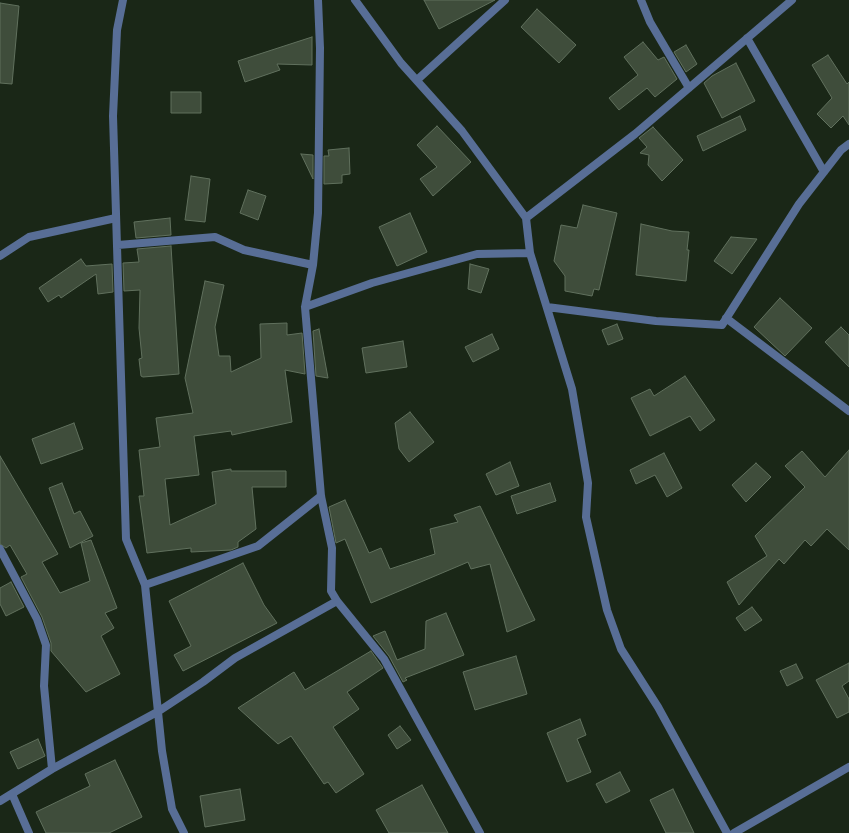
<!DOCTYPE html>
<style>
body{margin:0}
canvas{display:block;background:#1a2717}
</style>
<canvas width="849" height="833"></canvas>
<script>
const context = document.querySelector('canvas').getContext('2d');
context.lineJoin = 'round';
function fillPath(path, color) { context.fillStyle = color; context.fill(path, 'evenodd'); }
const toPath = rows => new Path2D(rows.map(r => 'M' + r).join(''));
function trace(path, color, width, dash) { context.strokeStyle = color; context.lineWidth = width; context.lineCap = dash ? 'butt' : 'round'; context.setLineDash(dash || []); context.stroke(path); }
const building = toPath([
 [424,0,495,0,439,29,424,0],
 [0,3,19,6,12,84,0,83,0,3],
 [537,9,576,45,559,63,521,27,537,9],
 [312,37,312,65,277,64,280,70,245,82,238,61,312,37],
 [643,42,658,60,664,57,677,79,655,97,647,88,619,110,609,98,638,75,624,57,643,42],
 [686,45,697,64,686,72,674,52,686,45],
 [828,55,845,81,847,84,849,82,849,125,843,116,831,128,817,114,832,98,812,65,828,55],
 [736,63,755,101,722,118,704,83,712,76,736,63],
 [171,92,201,92,201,113,171,113,171,92],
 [740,116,746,130,703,151,697,136,740,116],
 [437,126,471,162,433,196,420,179,437,167,417,145,437,126],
 [653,127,683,160,662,181,648,165,649,155,640,153,647,147,639,138,653,127],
 [349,148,350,174,342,175,342,183,324,184,324,156,329,156,328,150,349,148],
 [301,154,313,155,313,179,301,154],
 [191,176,210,179,205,222,185,220,191,176],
 [248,190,266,196,258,220,240,213,248,190],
 [583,205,617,213,599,290,594,289,592,296,565,291,565,276,554,261,561,225,577,228,583,205],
 [410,213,427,252,397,266,379,227,410,213],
 [170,218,171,235,136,238,134,222,170,218],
 [641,224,672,231,689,232,687,250,689,250,686,281,636,275,641,224],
 [731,237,757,239,732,274,714,261,731,237],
 [171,246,179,374,143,377,141,376,139,359,142,358,139,328,140,290,124,291,123,263,139,262,137,249,171,246],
 [81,259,86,266,112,264,113,292,98,294,96,274,61,298,59,295,48,302,39,288,81,259],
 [470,264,489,269,481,293,468,289,470,264],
 [205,281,224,285,215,327,219,356,230,356,231,372,261,358,260,324,287,323,287,335,302,333,305,374,285,370,292,422,232,435,231,431,194,436,199,475,165,479,170,525,216,504,212,472,231,469,231,471,286,471,286,487,252,487,256,529,238,542,238,547,231,550,191,552,191,548,147,553,139,496,144,496,139,450,160,447,156,418,193,413,185,378,205,281],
 [780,298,812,328,785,356,754,327,780,298],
 [617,324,623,339,608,345,602,330,617,324],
 [841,327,849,335,849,367,825,342,841,327],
 [319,329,328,378,316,376,313,331,319,329],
 [492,334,499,349,473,362,465,347,492,334],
 [403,341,407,367,366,373,362,348,403,341],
 [685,376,715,420,700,431,690,416,650,436,631,398,650,389,654,396,685,376],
 [410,412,434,442,409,462,399,449,395,423,410,412],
 [74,423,83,449,41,464,32,439,74,423],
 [849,450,849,550,827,529,811,546,805,540,784,564,779,559,739,605,727,582,767,556,755,536,805,487,785,466,802,451,825,477,849,450],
 [664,453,682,488,667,497,655,475,636,484,630,470,664,453],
 [0,456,58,554,42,562,60,593,90,581,81,543,91,540,117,608,105,613,114,628,101,636,120,674,86,692,51,651,51,643,42,617,21,577,27,574,10,545,6,548,0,544,0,456],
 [510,462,519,486,496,495,486,474,510,462],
 [756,463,771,477,746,502,732,485,756,463],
 [62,483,74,514,80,511,93,536,70,548,49,488,62,483],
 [550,483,556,501,517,514,511,496,550,483],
 [345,500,369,553,381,548,390,569,435,554,430,529,458,522,454,515,480,506,535,620,507,632,490,564,471,569,468,562,371,603,345,539,336,543,329,507,345,500],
 [243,563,264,605,277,623,183,671,174,655,191,646,169,601,243,563],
 [11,582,24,607,6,616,0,604,0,588,11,582],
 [752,607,762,620,745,631,736,618,752,607],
 [446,613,464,655,405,678,407,680,403,682,389,656,373,636,385,631,397,660,425,649,426,621,446,613],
 [371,651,383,668,347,692,359,709,333,727,364,774,336,793,328,782,324,784,291,736,278,744,238,708,294,672,305,690,371,651],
 [516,656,527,694,475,710,463,672,516,656],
 [849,663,849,681,842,686,849,699,849,712,837,718,816,680,849,663],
 [796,664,803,678,787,686,780,671,796,664],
 [580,719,586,735,577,739,591,772,567,782,547,733,580,719],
 [400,726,411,740,397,749,388,735,400,726],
 [38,739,45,756,18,769,10,752,38,739],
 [115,760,142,817,109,833,46,833,36,812,90,786,85,774,115,760],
 [620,772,630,791,606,803,596,784,620,772],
 [422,785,448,833,389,833,376,810,422,785],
 [240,789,245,820,205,827,200,796,240,789],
 [673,789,694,833,666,833,650,800,673,789]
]);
fillPath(building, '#3f4d3b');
trace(building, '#60705d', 1);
trace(toPath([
 [123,0,117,30,113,116,126,539,145,585,162,751,172,809,184,833],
 [318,0,320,48,318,213,313,265,305,307,321,496,332,548,331,591,337,601,384,659,480,833],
 [355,0,401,63,462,131,526,218,530,253,572,389,588,483,586,517,607,610,621,649,658,707,727,833],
 [641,0,650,22,689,88],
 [747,38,824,172],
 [417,80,505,0],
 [526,218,635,134,792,0],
 [118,245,215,237,244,250,313,265],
 [0,256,29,237,116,218],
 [305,307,372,283,477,254,530,253],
 [547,307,656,321,722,325,799,204,841,150,849,144],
 [726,318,849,411],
 [0,549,37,619,46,645,44,686,52,769],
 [145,585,258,546,321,496],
 [12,794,29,833],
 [0,801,52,769,159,711,203,682,235,658,337,601],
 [734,833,849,767]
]), '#586e96', 8);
</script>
